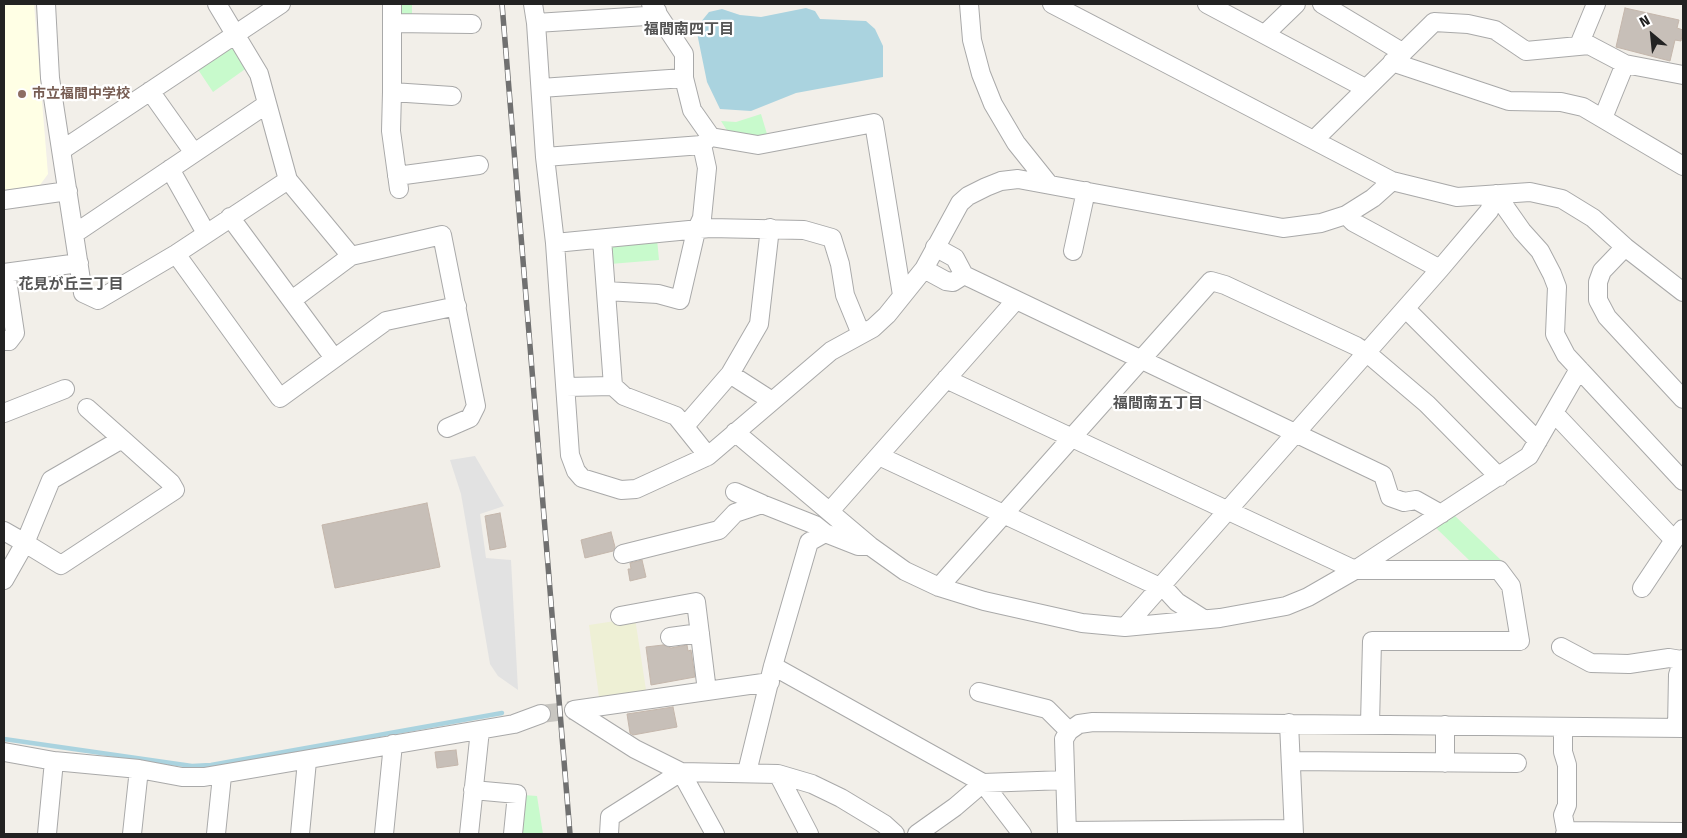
<!DOCTYPE html>
<meta charset="utf-8">
<style>
body{margin:0}
#map{position:relative;width:1687px;height:838px;overflow:hidden;background:#f2efe9;font-family:"Fira Sans",sans-serif}
canvas{display:block}
.frame{position:absolute;inset:0;border:5px solid #222;pointer-events:none}
.north{position:absolute;left:1627px;top:10px;width:50px;height:50px;-webkit-text-stroke:4px #fff;paint-order:stroke;rotate:332deg;font-size:14px;font-weight:700;line-height:20px;text-align:center;color:#222}
.north::after{content:'';display:block;margin:auto;width:18px;height:22px;background:#222;clip-path:polygon(50% 0,100% 100%,50% 72%,0 100%)}
</style>
<div id="map">
<canvas width="1687" height="838"></canvas>
<div class="frame"></div>
<div class="north">N</div>
</div>
<script>
const context = document.querySelector('canvas').getContext('2d');
context.lineJoin = 'round';
function fillPath(path, color) { context.fillStyle = color; context.fill(path, 'evenodd'); }
const toPath = rows => new Path2D(rows.map(r => 'M' + r).join(''));
function trace(path, color, width, dash) { context.strokeStyle = color; context.lineWidth = width; context.lineCap = dash ? 'butt' : 'round'; context.setLineDash(dash || []); context.stroke(path); }
function drawText(font, color, halo, rows, align = 'center') {
  context.font = font + ' "Fira Sans","Noto Sans JP",sans-serif'; context.lineWidth = 4.5; context.setLineDash([]); context.textBaseline = 'middle'; context.strokeStyle = halo; context.fillStyle = color; for (const [text, x, y, turn = 0] of rows) {
    context.save(); context.translate(x, y); context.rotate((+turn || 0) * Math.PI / 180); context.textAlign = isNaN(turn) ? turn : align; if (halo) context.strokeText(text, 0, 0); context.fillText(text, 0, 0); context.restore();
  }
}
fillPath(toPath([
 [4,4,34,4,48,174,40,185,4,190]
]), '#ffffe5');
fillPath(toPath([
 [635,618,646,690,599,697,589,625]
]), '#eef0d5');
fillPath(toPath([
 [399,4,412,4,412,17,400,17],
 [229,48,236,49,248,67,213,92,197,68],
 [761,114,767,134,752,136,728,132,721,121,736,122],
 [657,239,659,260,610,264,608,249,614,244],
 [1454,515,1503,562,1471,562,1435,527],
 [523,795,537,796,543,834,520,834]
]), '#c8facc');
fillPath(toPath([
 [475,456,504,506,480,514,486,558,511,560,518,690,498,676,490,664,461,494,450,460]
]), '#e2e2e2');
fillPath(toPath([
 [806,8,815,11,820,19,866,21,875,29,883,46,883,77,796,93,751,111,720,109,707,82,697,33,700,23,709,12,722,9,740,15,761,17]
]), '#aad3df');
trace(toPath([
 [4,739,192,766,211,765,502,713]
]), '#aad3df', 4.5);
const building = toPath([
 [1625,8,1679,20,1677,28,1683,30,1681,41,1675,40,1670,61,1616,47,1625,8],
 [427,503,440,567,335,588,322,525,427,503],
 [500,513,506,547,490,550,485,516,500,513],
 [611,532,615,547,613,551,585,558,581,540,611,532],
 [642,560,646,577,630,581,628,569,631,569,630,563,642,560],
 [663,645,671,648,687,645,688,651,691,650,695,677,651,685,646,647,663,645],
 [673,707,677,727,633,735,630,733,627,714,673,707],
 [456,750,458,765,437,768,435,752,456,750]
]);
fillPath(building, '#c7bfb8');
trace(building, '#c4b6ab', 1);
trace(toPath([
 [541,714,574,710]
]), '#c8c6c1', 18, [18, 9]);
const minor = toPath([
 [46,4,50,78,83,293,98,300,176,254,288,180,259,74,217,4],
 [392,4,392,92,452,96],
 [533,4,536,23,545,157,555,243,570,455,576,471,582,478,621,490,636,489,708,456,831,351,873,328,887,315,924,269,960,203,968,196,986,187,1001,181,1018,179,1283,228,1321,223,1346,215,1373,198,1392,181],
 [651,4,684,54,684,78,692,110,711,137,758,145,874,123,902,295],
 [969,4,972,40,981,74,993,104,1016,143,1048,183],
 [1052,4,1392,181,1457,197,1530,192,1562,199,1593,218,1625,247,1683,292],
 [1207,4,1365,88],
 [1322,4,1402,52],
 [393,23,472,24],
 [536,23,646,16,657,11],
 [1265,34,1296,4],
 [1579,45,1596,4],
 [1392,62,1509,101,1561,102,1583,107,1683,166],
 [541,88,684,78],
 [150,91,194,153],
 [392,92,391,131,399,189],
 [1603,118,1625,64],
 [1314,140,1434,22,1468,24,1495,30,1526,51,1589,45,1625,64,1683,75],
 [62,150,281,4],
 [545,157,702,145,709,138],
 [170,169,206,233],
 [397,176,479,165],
 [288,180,351,256],
 [1496,194,1522,231,1540,251,1552,274,1557,287,1555,334,1566,355,1683,481],
 [4,200,68,191],
 [1346,215,1353,222,1440,269],
 [230,217,334,358],
 [74,234,267,104],
 [555,243,710,228,804,230,832,238,840,264,845,295,861,334],
 [935,247,955,258,964,275,1383,475,1390,497,1404,502,1416,500,1441,514],
 [1625,247,1602,271,1598,282,1598,300,1607,317,1683,399],
 [1073,251,1086,191],
 [176,254,280,398,386,321,457,306],
 [924,269,946,281,953,282,964,275],
 [4,273,79,263],
 [606,291,658,294,680,300,696,231,702,218,707,168,702,145],
 [292,300,351,256,442,235,476,406,470,418,447,428],
 [1406,309,1538,441],
 [4,341,9,341,15,333,6,273],
 [730,374,759,324,770,228],
 [946,379,1355,570,1499,570,1511,586,1520,641,1372,641,1370,724],
 [613,386,624,396,676,416,708,456],
 [566,387,613,386,602,239],
 [87,408,122,439],
 [4,413,65,389],
 [1555,414,1674,540,1683,529],
 [685,426,730,374,772,401],
 [735,432,870,546,905,571,939,587,984,601,1082,623,1125,627,1220,618,1286,606,1308,597,1355,570,1529,456,1579,369],
 [879,456,1166,590,1177,602,1202,618],
 [735,492,762,504],
 [830,511,1016,300],
 [4,531,25,543,61,565,175,490,171,483,122,439,51,480,25,543,4,580],
 [623,554,719,530,735,513,762,504,815,525,825,533],
 [939,587,1211,281,1225,285,1356,346,1367,353,1427,404,1499,477],
 [1642,588,1674,540],
 [620,616,696,602,707,691],
 [1125,627,1440,269,1489,211,1496,194],
 [670,637,700,633],
 [1561,647,1591,663,1629,664,1669,658,1681,660],
 [773,666,983,783,1022,834],
 [979,692,1047,709,1069,731],
 [574,710,635,749,681,772,778,774,812,784,841,798,884,824,895,834],
 [574,710,770,682],
 [1289,723,1294,834],
 [1563,727,1563,752,1567,765,1567,805,1563,815,1566,831,1565,834],
 [1677,728,1678,675,1683,659],
 [4,752,54,761,139,769,182,777,204,777,514,724,541,714],
 [1291,761,1517,763],
 [1445,763,1445,725],
 [681,772,715,834],
 [747,772,773,666,809,542,825,533,858,546,867,546],
 [778,774,809,834],
 [473,790,517,794,513,834],
 [1067,831,1293,829],
 [1566,831,1683,832],
 [47,834,54,761],
 [132,834,139,769],
 [216,834,222,776],
 [300,834,307,761],
 [384,834,393,744],
 [469,834,480,730],
 [609,834,610,817,681,772],
 [917,834,955,807,983,783,1065,780],
 [1067,834,1064,739,1069,731,1079,724,1093,722,1683,728]
]);
trace(minor, '#a9a9a9', 20);
trace(minor, '#fff', 18);
const rail = toPath([
 [502,4,570,834]
]);
trace(rail, '#707070', 5.5);
trace(rail, '#fff', 4, [11]);
for (const [x, y, r, color] of [
 [22,94,5,"#8d6e63"]
]) { const dot = new Path2D(); dot.arc(x, y, r, 0, 2 * Math.PI); context.fillStyle = color; context.fill(dot); trace(dot, '#fff', 2); }
drawText('bold 14px', '#785e54', '#fff', [
 ["市立福間中学校",32,94]
], 'left');
drawText('bold 15px', '#555', '#fff', [
 ["福間南四丁目",689,30],
 ["花見が丘三丁目",71,285],
 ["福間南五丁目",1158,404]
]);
</script>
